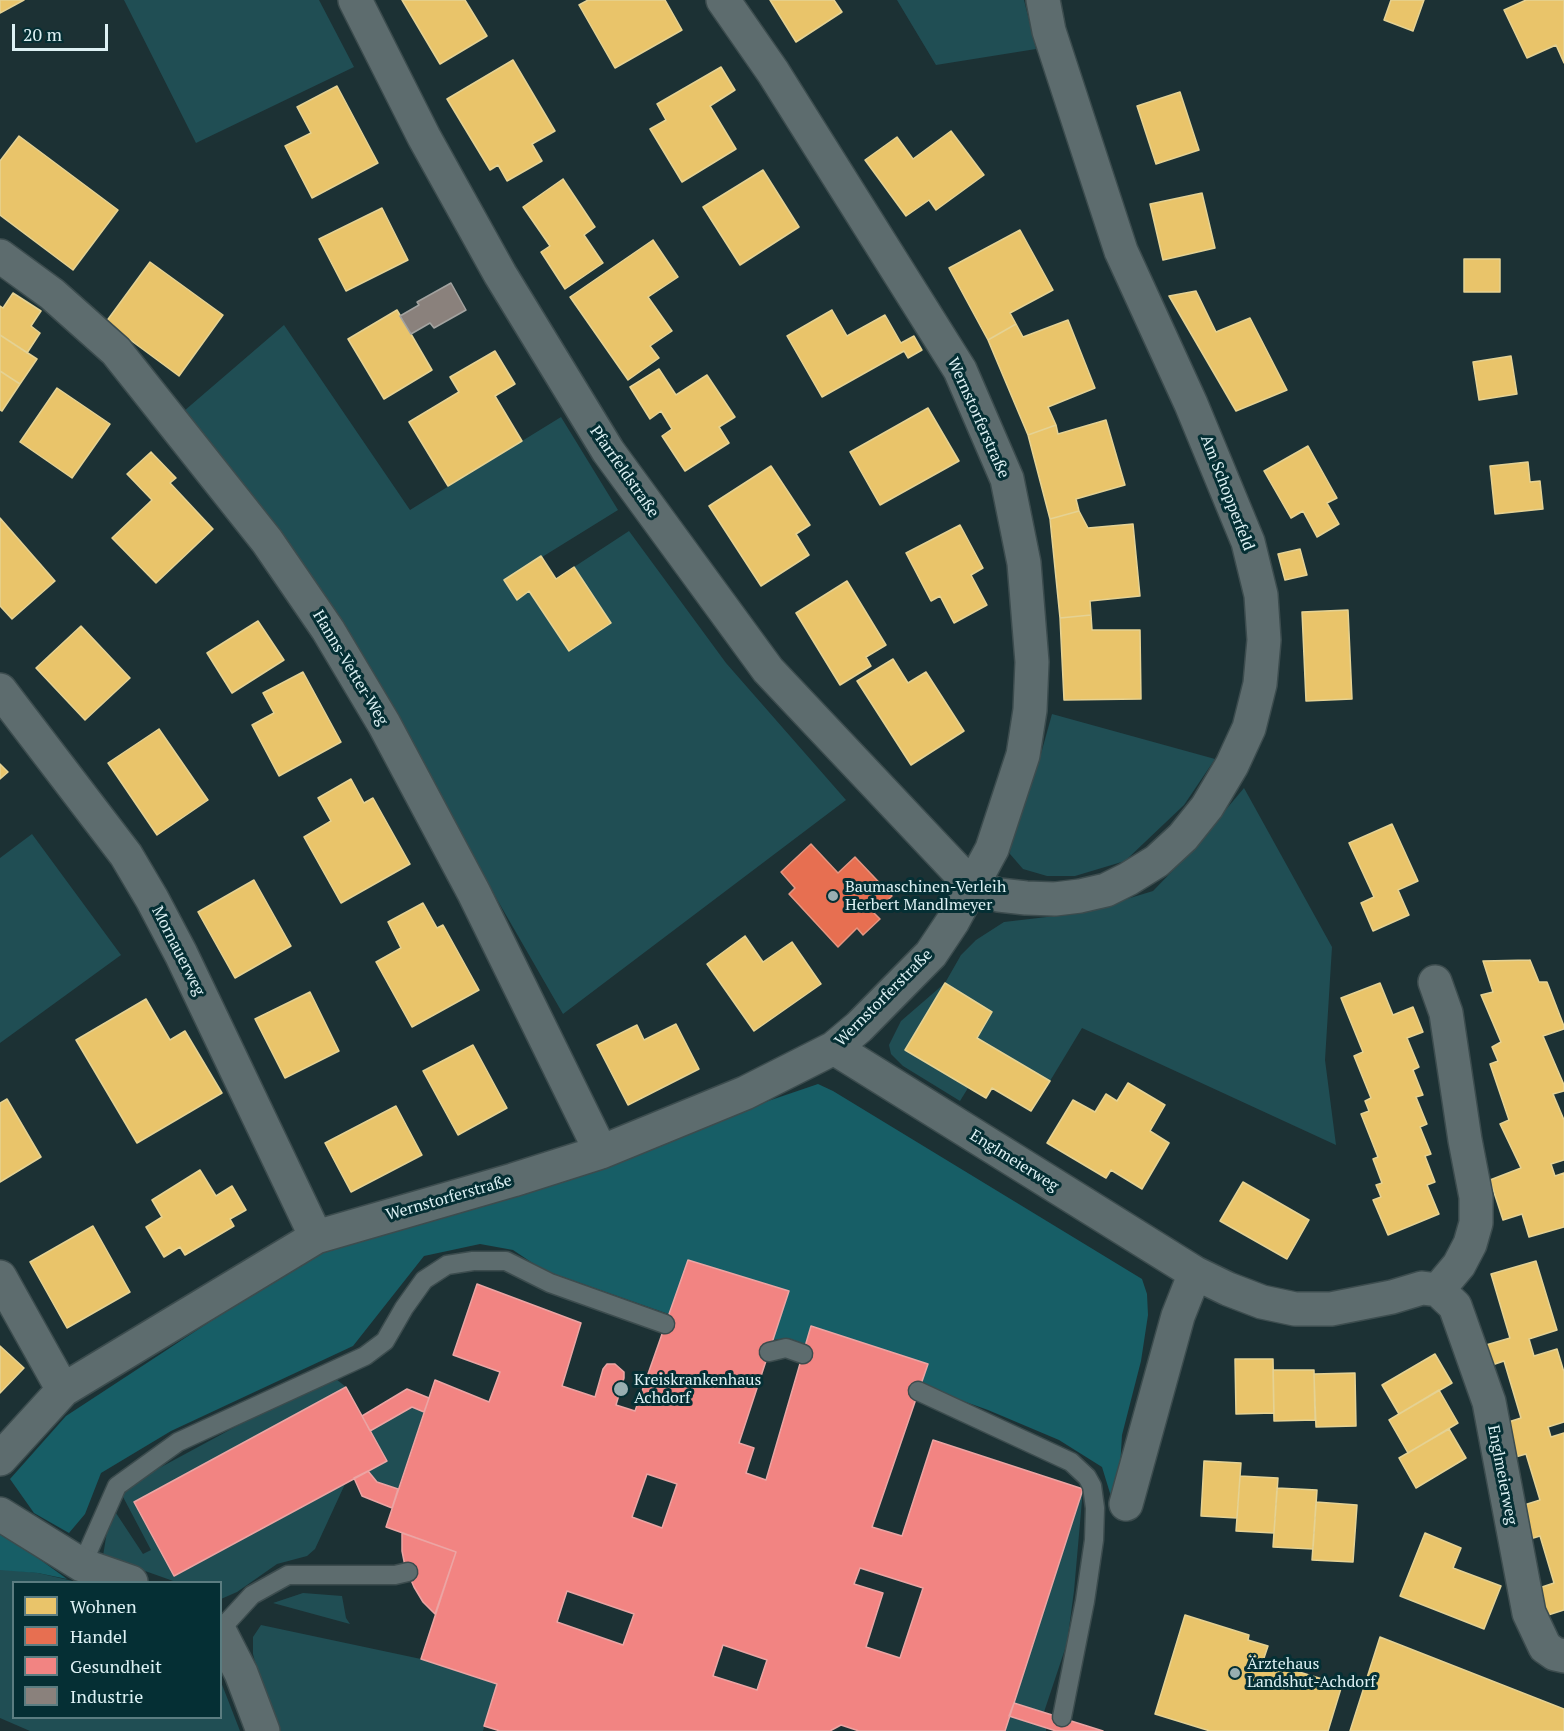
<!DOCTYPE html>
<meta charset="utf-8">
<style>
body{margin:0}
#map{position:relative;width:1564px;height:1731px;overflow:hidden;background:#1c3134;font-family:"PT Serif",serif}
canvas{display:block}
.legend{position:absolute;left:12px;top:1581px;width:210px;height:138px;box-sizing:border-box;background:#052f34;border:2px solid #5b7d81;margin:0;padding:8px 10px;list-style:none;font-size:18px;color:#ddf1f4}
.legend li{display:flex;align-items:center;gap:12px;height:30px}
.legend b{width:30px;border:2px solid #5b7d81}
.scale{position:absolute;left:12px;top:24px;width:96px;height:27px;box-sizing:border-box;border:3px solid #ddf1f4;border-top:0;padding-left:8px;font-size:18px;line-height:21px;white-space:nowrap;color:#ddf1f4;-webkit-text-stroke:4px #052f34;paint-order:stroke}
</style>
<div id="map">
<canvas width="1564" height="1731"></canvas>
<ul class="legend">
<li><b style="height:16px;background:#e9c46a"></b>Wohnen</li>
<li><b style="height:16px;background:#e76f51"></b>Handel</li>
<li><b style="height:16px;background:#f28482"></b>Gesundheit</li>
<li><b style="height:16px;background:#8a817c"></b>Industrie</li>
</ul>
<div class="scale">20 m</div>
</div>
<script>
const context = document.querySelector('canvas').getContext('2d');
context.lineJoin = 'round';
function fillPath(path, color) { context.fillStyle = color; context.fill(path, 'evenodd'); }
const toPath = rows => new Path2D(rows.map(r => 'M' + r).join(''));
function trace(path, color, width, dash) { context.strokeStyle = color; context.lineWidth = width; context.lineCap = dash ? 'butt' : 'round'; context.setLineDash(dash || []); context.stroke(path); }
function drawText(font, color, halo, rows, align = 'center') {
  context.font = font + ' "PT Serif",serif'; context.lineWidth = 6; context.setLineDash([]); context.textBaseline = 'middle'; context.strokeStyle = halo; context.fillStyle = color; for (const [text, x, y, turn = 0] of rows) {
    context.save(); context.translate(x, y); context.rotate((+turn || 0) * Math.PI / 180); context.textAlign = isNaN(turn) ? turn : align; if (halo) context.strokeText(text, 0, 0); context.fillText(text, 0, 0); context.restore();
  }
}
fillPath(toPath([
 [124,0,319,0,354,67,196,143],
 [897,0,1024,0,1036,49,936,65],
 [284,325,410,510,561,417,618,510,505,580,517,599,529,591,569,651,611,623,574,567,629,531,726,663,846,800,563,1014,369,677,184,411],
 [1052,714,1215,759,1184,805,1125,861,1075,876,1047,876,1023,869,1010,854,1011,832,1039,761],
 [1244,788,1332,947,1325,1060,1336,1145,1082,1028,1050,1081,977,1038,992,1012,945,983,905,1050,968,1088,960,1101,903,1066,891,1054,889,1045,901,1021,945,983,961,955,976,940,1004,922,1081,913,1153,891,1186,857],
 [32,834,121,955,0,1043,0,858],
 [331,1375,346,1387,134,1502,175,1576,345,1484,315,1549,307,1556,277,1564,237,1592,221,1599,220,1582,176,1582,103,1556,108,1525,114,1510,143,1554,151,1550,122,1495,139,1479],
 [412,1407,424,1412,398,1489,377,1482,368,1471,370,1431],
 [1083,1489,1074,1591,1067,1643,1044,1712,1014,1703],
 [2,1569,38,1573,77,1582,14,1582,14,1718,220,1718,221,1682,240,1731,30,1731,0,1718,0,1570],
 [303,1593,342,1596,346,1618,350,1624,273,1603],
 [261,1625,421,1659,497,1684,483,1731,278,1731,260,1681,253,1654,253,1637],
 [1009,1716,1046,1728,1046,1731,1005,1731]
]), '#204e54');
fillPath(toPath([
 [818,1084,833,1091,1142,1279,1147,1294,1148,1315,1141,1361,1122,1435,1117,1516,1102,1467,1059,1440,988,1410,788,1338,751,1343,543,1270,513,1250,480,1244,424,1256,353,1346,171,1431,101,1473,85,1514,69,1533,34,1513,10,1479,66,1416,307,1258],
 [0,1534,24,1548,67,1579,38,1573,0,1570]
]), '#175e66');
const homes = toPath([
 [0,0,24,0,0,13,0,0],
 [402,0,465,0,487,36,440,64,402,0],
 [588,0,665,0,682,30,615,68,579,5,588,0],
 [770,0,834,0,842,12,796,42,770,0],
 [1391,0,1424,0,1413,31,1384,20,1391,0],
 [1526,0,1564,0,1564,63,1556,45,1527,58,1504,10,1526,0],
 [513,60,555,131,532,144,542,161,507,181,498,165,490,170,447,99,513,60],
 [721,67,735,90,710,106,736,149,682,182,650,129,666,120,657,104,721,67],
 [337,86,378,163,312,198,285,146,311,133,297,107,337,86],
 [1180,92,1199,150,1156,164,1137,106,1180,92],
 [951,131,984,175,936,210,929,200,906,216,865,160,897,137,913,159,951,131],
 [19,136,118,210,73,270,0,215,0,161,19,136],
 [763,170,799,227,740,265,703,207,763,170],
 [563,179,595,227,584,235,603,263,565,289,541,252,550,246,523,207,563,179],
 [1202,193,1215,248,1163,260,1150,204,1202,193],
 [382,208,408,260,346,291,319,239,382,208],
 [1020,230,1053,290,1010,313,1016,324,988,340,949,268,1020,230],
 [653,240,678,277,648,297,672,331,650,346,659,358,628,380,570,297,653,240],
 [1464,259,1500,259,1500,292,1464,292,1464,259],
 [150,262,223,315,179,376,106,322,150,262],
 [1196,291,1216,332,1250,318,1287,390,1236,411,1169,296,1196,291],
 [13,293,41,311,31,326,40,333,27,353,0,335,0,306,3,308,13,293],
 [397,310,432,370,384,399,348,339,397,310],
 [832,310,847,336,885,315,901,343,914,336,922,350,908,358,904,351,822,397,787,336,832,310],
 [1068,320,1095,388,1048,407,1056,425,1028,435,988,340,1016,324,1023,337,1068,320],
 [0,335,37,359,20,384,0,371,0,335],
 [495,351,515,384,495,396,522,441,448,486,409,422,459,392,450,377,495,351],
 [1511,356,1517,394,1479,400,1473,362,1511,356],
 [659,369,676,395,707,375,735,417,719,427,729,443,685,471,662,436,672,429,661,411,650,419,630,387,659,369],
 [0,371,20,384,2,411,0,410,0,371],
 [57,388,110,424,72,478,20,442,57,388],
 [928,408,959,461,880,505,850,452,928,408],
 [1106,420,1125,485,1076,499,1079,511,1050,519,1028,435,1056,425,1058,434,1106,420],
 [1308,446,1337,498,1327,503,1339,524,1317,537,1303,511,1291,518,1264,471,1308,446],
 [151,452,176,478,170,483,213,529,156,583,112,538,152,500,127,474,151,452],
 [1528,462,1530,482,1540,481,1543,509,1495,514,1490,466,1528,462],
 [771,466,810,525,796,534,809,555,761,586,709,506,771,466],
 [1079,511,1088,528,1133,524,1140,596,1090,601,1091,615,1060,618,1050,519,1079,511],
 [0,518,55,581,12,619,0,606,0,518],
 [960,525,983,568,971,575,987,605,954,623,940,596,931,601,906,553,960,525],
 [1300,549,1307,575,1285,580,1278,554,1300,549],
 [541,556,556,579,574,567,611,623,569,651,529,591,517,600,504,580,541,556],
 [847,581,886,645,866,657,871,666,840,685,796,613,847,581],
 [1348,610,1352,699,1306,701,1302,612,1348,610],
 [1091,615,1092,630,1140,630,1141,699,1064,700,1060,618,1091,615],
 [258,621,284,660,232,693,207,653,258,621],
 [81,626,130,678,85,720,36,668,81,626],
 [893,659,908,683,926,672,964,731,911,765,857,681,893,659],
 [303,672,341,742,279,776,252,725,274,713,263,693,303,672],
 [159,729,208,800,157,835,108,763,159,729],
 [0,764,8,772,0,779,0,764],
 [351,779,364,803,373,798,410,864,341,903,304,837,331,821,318,798,351,779],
 [1392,824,1418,881,1398,890,1409,915,1373,931,1361,903,1374,897,1349,843,1392,824],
 [254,880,291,946,235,978,198,912,254,880],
 [423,903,437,928,443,925,479,990,412,1027,376,962,401,948,388,922,423,903],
 [745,936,763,962,792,942,821,984,754,1031,707,964,745,936],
 [1530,960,1539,982,1547,982,1564,1026,1564,1029,1543,1036,1564,1085,1564,1091,1553,1094,1564,1120,1564,1160,1551,1164,1555,1176,1564,1173,1564,1227,1529,1237,1522,1214,1503,1220,1490,1180,1521,1168,1500,1124,1509,1120,1490,1064,1498,1061,1492,1047,1501,1042,1481,995,1493,992,1483,961,1530,960],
 [945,983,992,1012,977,1038,1050,1081,1031,1111,992,1088,986,1098,905,1050,945,983],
 [1380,983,1393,1015,1413,1007,1423,1032,1407,1038,1419,1067,1413,1070,1423,1095,1416,1097,1427,1124,1420,1127,1431,1154,1425,1156,1435,1182,1427,1185,1439,1214,1388,1235,1373,1200,1381,1197,1376,1185,1382,1183,1373,1159,1378,1157,1361,1114,1369,1111,1365,1101,1371,1098,1354,1056,1363,1052,1341,998,1380,983],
 [310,992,339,1051,285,1078,255,1019,310,992],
 [146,999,170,1040,185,1031,222,1093,137,1143,76,1040,146,999],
 [676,1024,699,1069,628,1105,597,1045,637,1025,644,1040,676,1024],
 [473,1045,507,1108,458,1135,423,1071,473,1045],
 [1128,1083,1165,1105,1150,1131,1169,1143,1142,1189,1111,1170,1106,1178,1047,1143,1073,1100,1095,1112,1106,1094,1117,1101,1128,1083],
 [7,1099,41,1157,0,1182,0,1103,7,1099],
 [396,1106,422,1155,351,1192,325,1143,396,1106],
 [200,1170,216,1196,232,1186,246,1210,230,1219,234,1226,185,1255,180,1247,164,1257,146,1227,162,1217,152,1200,200,1170],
 [1243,1182,1309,1220,1287,1259,1220,1221,1243,1182],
 [93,1226,130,1292,67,1328,30,1262,93,1226],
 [1536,1261,1557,1330,1529,1339,1534,1356,1557,1349,1564,1372,1564,1422,1548,1427,1551,1437,1564,1433,1564,1610,1545,1616,1536,1589,1554,1583,1540,1536,1530,1539,1521,1506,1540,1500,1526,1454,1512,1458,1502,1424,1521,1418,1504,1361,1492,1365,1486,1345,1510,1338,1491,1274,1536,1261],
 [0,1346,24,1368,0,1393,0,1346],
 [1435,1354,1452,1383,1399,1414,1382,1385,1435,1354],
 [1235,1359,1273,1359,1274,1413,1236,1414,1235,1359],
 [1273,1370,1314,1370,1315,1420,1274,1421,1273,1370],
 [1355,1373,1356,1426,1316,1427,1314,1374,1355,1373],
 [1439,1390,1458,1423,1408,1453,1389,1420,1439,1390],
 [1449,1429,1466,1458,1416,1488,1399,1458,1449,1429],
 [1204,1461,1241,1463,1237,1518,1201,1516,1204,1461],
 [1240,1476,1278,1478,1274,1533,1236,1531,1240,1476],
 [1277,1488,1317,1490,1313,1549,1273,1547,1277,1488],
 [1316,1502,1357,1505,1353,1562,1312,1560,1316,1502],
 [1425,1533,1461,1548,1453,1568,1501,1586,1484,1629,1400,1596,1425,1533],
 [1185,1615,1249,1635,1248,1640,1268,1646,1263,1661,1342,1685,1328,1731,1210,1731,1155,1714,1185,1615],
 [1380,1637,1564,1709,1564,1731,1350,1731,1380,1637]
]);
fillPath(homes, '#e9c46a');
trace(homes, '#e5d293', 1.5);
const shops = toPath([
 [811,844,838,873,855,857,892,896,874,913,880,919,863,935,857,928,838,947,789,894,795,888,781,872,811,844]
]);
fillPath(shops, '#e76f51');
trace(shops, '#e49682', 1.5);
const health = toPath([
 [688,1260,789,1291,739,1443,754,1448,746,1473,766,1480,811,1326,928,1364,872,1527,902,1536,933,1440,1083,1489,1005,1731,859,1731,841,1725,830,1731,500,1731,484,1726,497,1684,421,1659,456,1552,386,1527,435,1380,489,1402,500,1372,453,1355,477,1284,581,1323,562,1386,595,1397,603,1369,607,1364,615,1364,624,1372,624,1378,616,1405,635,1411,688,1260],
 [647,1474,677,1484,662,1528,632,1517,647,1474],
 [860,1568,923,1588,900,1658,866,1647,883,1593,854,1584,860,1568],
 [567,1591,634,1614,623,1645,557,1622,567,1591],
 [723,1645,767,1660,757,1690,713,1676,723,1645],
 [346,1387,387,1461,174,1576,134,1502,346,1387],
 [407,1389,429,1398,424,1412,412,1407,370,1431,362,1416,407,1389],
 [368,1471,377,1482,398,1489,392,1508,362,1496,354,1478,368,1471],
 [402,1533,456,1552,435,1614,423,1602,414,1587,405,1566,402,1551,402,1533],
 [1014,1703,1103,1731,1056,1731,1009,1716,1014,1703]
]);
fillPath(health, '#f28482');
trace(health, '#eca5a4', 1.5);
const industry = toPath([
 [451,283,466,310,434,328,430,323,411,334,400,316,419,305,417,302,451,283]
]);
fillPath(industry, '#8a817c');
trace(industry, '#a3a3a0', 1.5);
const service = toPath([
 [769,1352,786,1348,803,1354],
 [918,1391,1071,1462,1087,1477,1092,1486,1095,1508,1094,1540,1085,1601,1062,1717],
 [82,1565,117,1486,178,1442,365,1356,385,1341,404,1308,424,1280,447,1265,473,1261,506,1261,550,1283,665,1324],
 [220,1630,252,1595,288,1575,395,1575,408,1572]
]);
const minor = toPath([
 [355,0,424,137,500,274,608,451,768,670,973,887],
 [0,256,52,294,116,351,267,541,328,630,384,724,474,893,601,1152],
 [0,690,126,855,152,899,181,954,316,1237],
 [973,887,999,895,1026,898,1055,899,1080,896,1106,890,1128,879,1157,861,1183,837,1207,807,1232,765,1249,728,1260,684,1264,640,1261,595,1248,542,1191,404,1121,251,1049,31,1043,0],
 [1435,982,1446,1013,1465,1140,1476,1197,1476,1223,1470,1244,1459,1265,1438,1290],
 [834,1048,1195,1273,1228,1289,1262,1302,1295,1309,1331,1309,1392,1297,1422,1288,1438,1290,1455,1306,1489,1402,1529,1613,1545,1647,1555,1654,1564,1656],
 [0,1277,63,1390],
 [0,1459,63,1390,316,1237,513,1180,601,1152,745,1093,834,1048,859,1027,931,954,953,921,992,849,1023,755,1030,710,1032,662,1024,563,1007,479,960,370,773,72,723,0],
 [1126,1504,1178,1316,1195,1273],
 [0,1514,82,1565,131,1582],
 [220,1632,241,1673,263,1731]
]);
trace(service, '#3c4c4e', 21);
trace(minor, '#3c4c4e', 36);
trace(service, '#5d6c6e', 18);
trace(minor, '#5d6c6e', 33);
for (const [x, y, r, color] of [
 [833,896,6,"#99aeb1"],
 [621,1389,8,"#99aeb1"],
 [1235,1673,6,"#99aeb1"]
]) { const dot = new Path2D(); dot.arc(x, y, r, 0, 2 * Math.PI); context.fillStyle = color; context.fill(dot); trace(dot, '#052f34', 2); }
drawText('16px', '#ddf1f4', '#052f34', [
 ["Wernstorferstraße",978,418,66],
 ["Pfarrfeldstraße",624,472,55],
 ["Am Schopperfeld",1227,493,69],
 ["Hanns-Vetter-Weg",350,668,59],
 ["Mornauerweg",178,951,63],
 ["Wernstorferstraße",884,998,-45],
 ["Englmeierweg",1014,1161,32],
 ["Wernstorferstraße",449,1198,-16],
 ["Englmeierweg",1502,1475,79]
]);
drawText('16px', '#ddf1f4', '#052f34', [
 ["Baumaschinen-Verleih",845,887],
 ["Herbert Mandlmeyer",845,905],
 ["Kreiskrankenhaus",634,1380],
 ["Achdorf",634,1398],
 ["Ärztehaus",1247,1664],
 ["Landshut-Achdorf",1247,1682]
], 'left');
</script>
